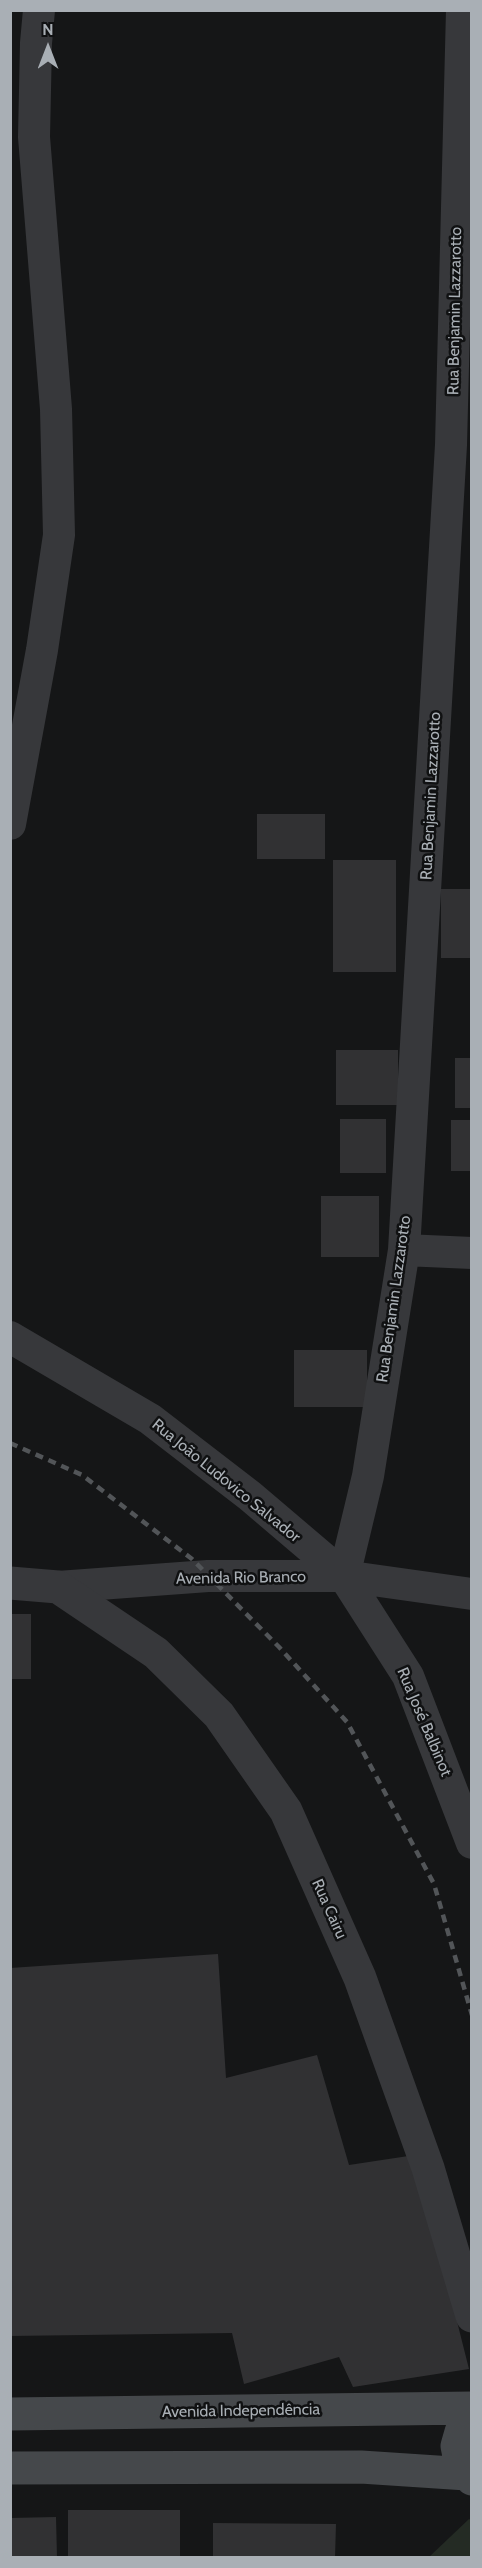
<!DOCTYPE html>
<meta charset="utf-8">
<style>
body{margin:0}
#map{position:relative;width:482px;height:2568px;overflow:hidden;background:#151617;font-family:Cabin,sans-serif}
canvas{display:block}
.frame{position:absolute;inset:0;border:12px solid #a9afb5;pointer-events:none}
.north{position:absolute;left:18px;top:18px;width:60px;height:60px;-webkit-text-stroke:4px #101112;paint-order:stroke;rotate:0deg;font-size:16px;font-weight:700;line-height:24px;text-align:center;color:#a9afb5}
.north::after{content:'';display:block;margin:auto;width:21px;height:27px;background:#a9afb5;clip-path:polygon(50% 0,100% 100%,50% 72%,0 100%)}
</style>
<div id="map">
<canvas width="482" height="2568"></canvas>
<div class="frame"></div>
<div class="north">N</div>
</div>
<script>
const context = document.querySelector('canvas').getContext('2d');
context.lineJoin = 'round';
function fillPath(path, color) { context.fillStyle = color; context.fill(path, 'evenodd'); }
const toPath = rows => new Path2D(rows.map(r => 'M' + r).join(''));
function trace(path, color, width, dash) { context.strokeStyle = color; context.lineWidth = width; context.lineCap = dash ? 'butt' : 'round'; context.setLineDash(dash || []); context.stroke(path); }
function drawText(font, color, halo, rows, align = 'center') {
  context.font = font + ' Cabin,sans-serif'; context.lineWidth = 5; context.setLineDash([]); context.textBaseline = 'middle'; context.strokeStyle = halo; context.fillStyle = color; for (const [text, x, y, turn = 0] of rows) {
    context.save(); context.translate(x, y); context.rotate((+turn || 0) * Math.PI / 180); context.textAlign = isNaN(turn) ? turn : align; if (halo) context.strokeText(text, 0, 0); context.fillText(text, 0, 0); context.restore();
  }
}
fillPath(toPath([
 [469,2519,471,2520,471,2557,429,2557]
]), '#242b24');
fillPath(toPath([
 [257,814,325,814,325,859,257,859],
 [333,860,396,860,396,972,333,972],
 [441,889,472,889,472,958,441,958],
 [336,1050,398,1050,398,1105,336,1105],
 [455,1058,472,1058,472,1108,455,1108],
 [340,1119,386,1119,386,1173,340,1173],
 [451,1120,472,1120,472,1171,451,1171],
 [321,1196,379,1196,379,1257,321,1257],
 [294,1350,367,1350,367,1407,294,1407],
 [10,1614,31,1614,31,1679,10,1679],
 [218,1954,226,2078,317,2055,349,2165,415,2155,469,2369,353,2387,339,2357,244,2384,232,2333,10,2336,10,1968],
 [68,2510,180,2510,180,2558,68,2558],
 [56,2517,57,2558,10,2558,10,2518],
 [213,2523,336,2524,335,2558,213,2558]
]), '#313133');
trace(toPath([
 [10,824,42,650,59,535,56,409,34,137,36,43,39,10],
 [404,1250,472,1253],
 [10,1337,150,1419,250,1496,344,1576,408,1676,472,1843],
 [344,1576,368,1476,404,1250,451,445,462,10],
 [58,1587,208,1576,344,1576,472,1594]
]), '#37383b', 32);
trace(toPath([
 [10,1583,58,1587,156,1653,219,1715,286,1811,360,1978,428,2168,472,2316]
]), '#37383b', 33);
trace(toPath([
 [10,2414,472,2408],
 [472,2415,461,2432,457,2446,460,2461,472,2479],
 [10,2468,361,2467,467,2474]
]), '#45484b', 33);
trace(toPath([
 [10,1443,82,1475,192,1559,279,1647,347,1722,434,1884,472,2015]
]), '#525558', 4.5, [8, 6]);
drawText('16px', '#a9afb5', '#101112', [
 ["Rua Benjamin Lazzarotto",455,311,-89],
 ["Rua Benjamin Lazzarotto",431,796,-87],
 ["Rua Benjamin Lazzarotto",394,1299,-82],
 ["Rua João Ludovico Salvador",226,1481,39],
 ["Avenida Rio Branco",241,1578,-1],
 ["Rua José Balbinot",424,1722,67],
 ["Rua Cairu",329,1909,66],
 ["Avenida Independência",241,2411,-1]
]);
</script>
